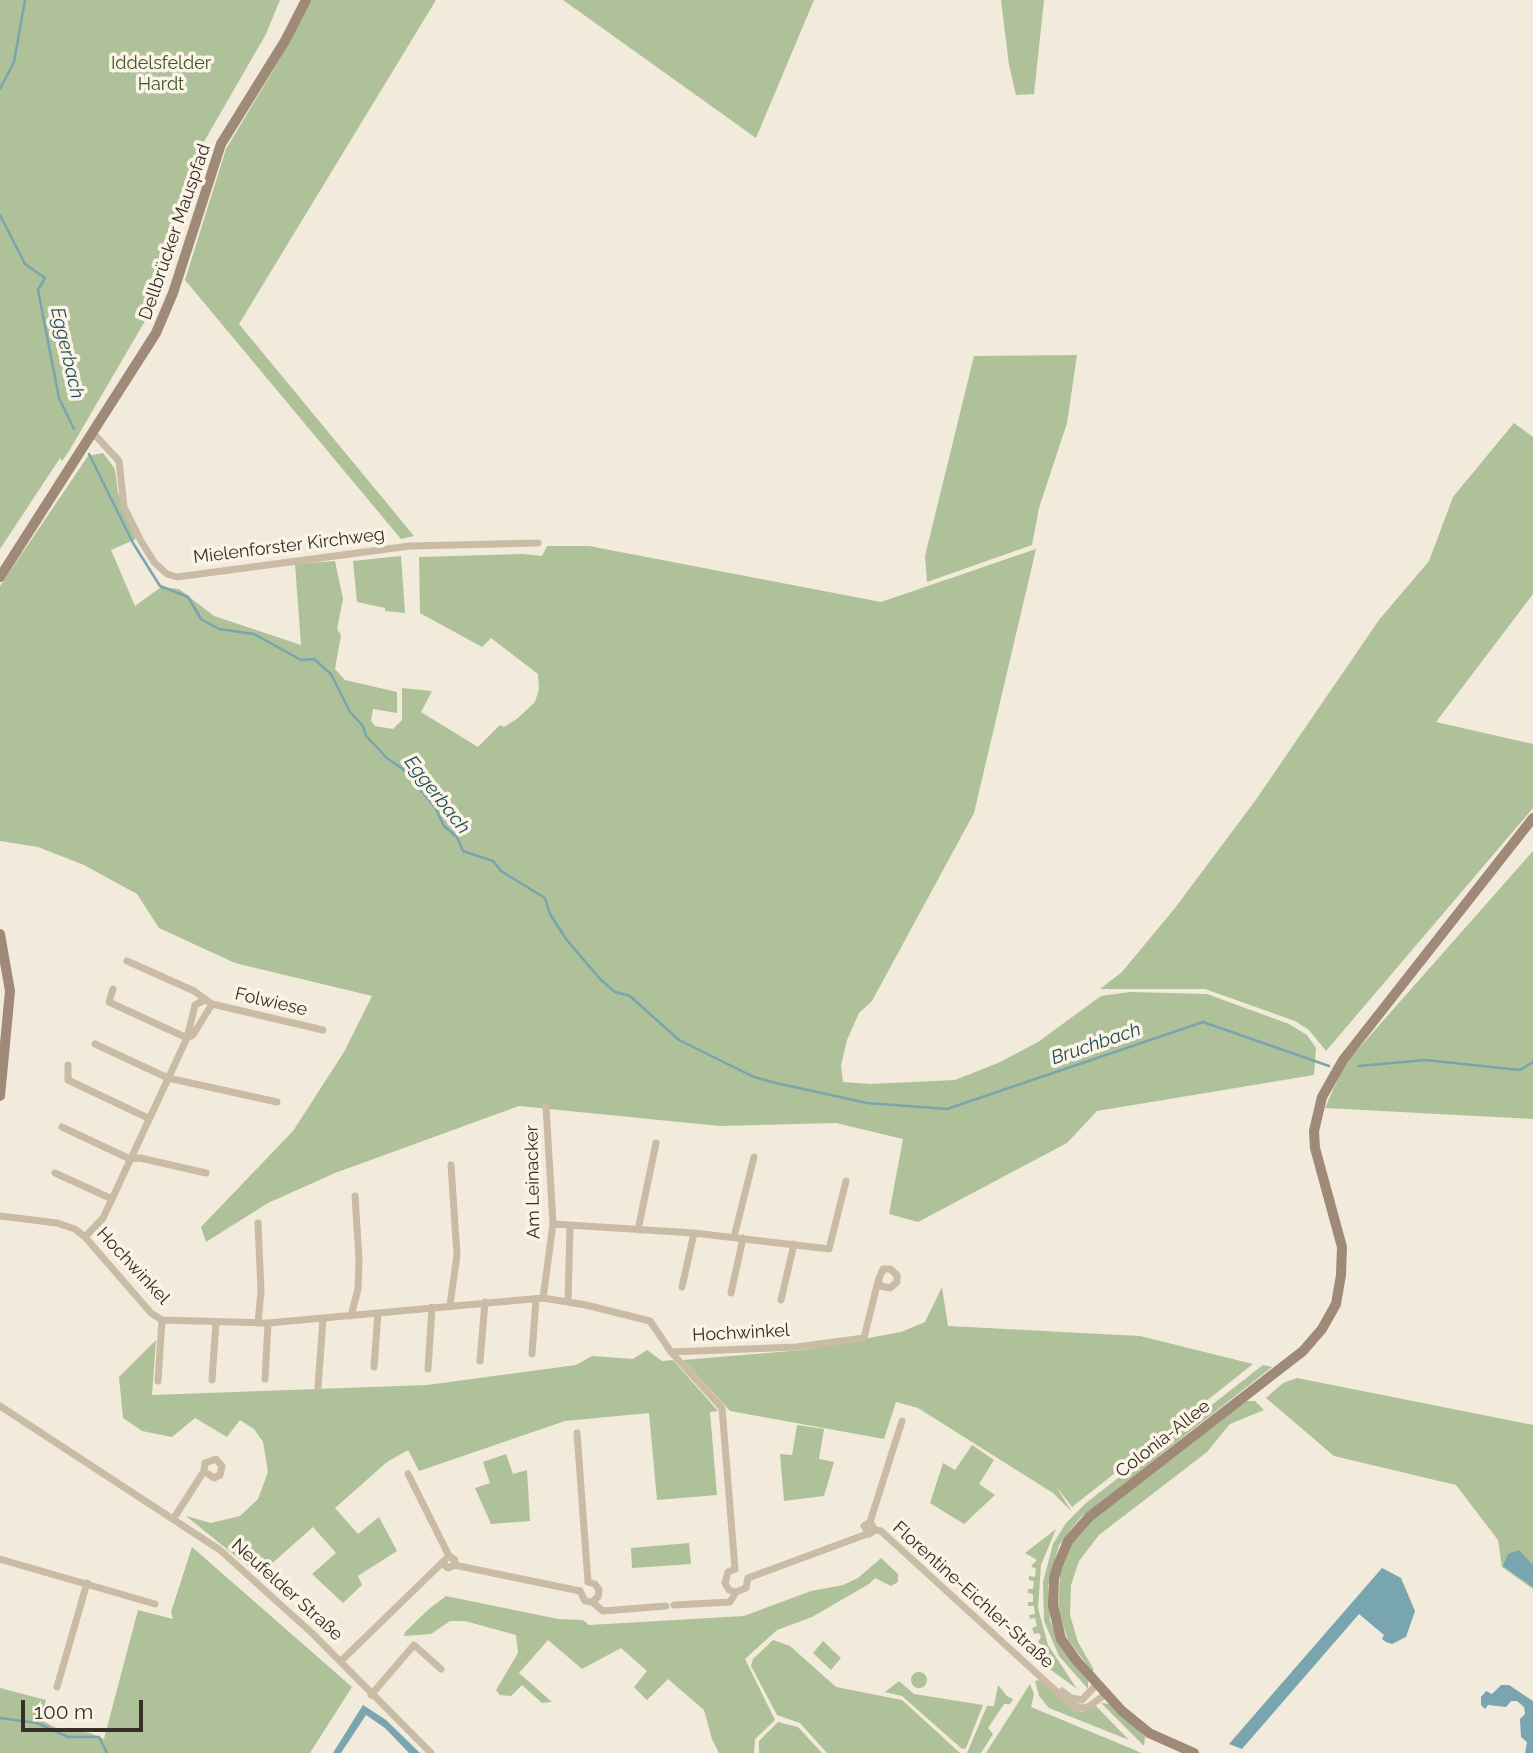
<!DOCTYPE html>
<meta charset="utf-8">
<style>
body{margin:0}
#map{position:relative;width:1533px;height:1753px;overflow:hidden;background:#f2eada;font-family:Raleway,sans-serif}
canvas{display:block}
.scale{position:absolute;left:21px;top:1700px;width:122px;height:32px;box-sizing:border-box;border:4px solid #362e27;border-top:0;padding-left:9px;font-size:21px;line-height:24px;white-space:nowrap;color:#362e27;-webkit-text-stroke:5px #faf3e6;paint-order:stroke}
</style>
<div id="map">
<canvas width="1533" height="1753"></canvas>
<div class="scale">100 m</div>
</div>
<script>
const context = document.querySelector('canvas').getContext('2d');
context.lineJoin = 'round';
function fillPath(path, color) { context.fillStyle = color; context.fill(path, 'evenodd'); }
const toPath = rows => new Path2D(rows.map(r => 'M' + r).join(''));
function trace(path, color, width, dash) { context.strokeStyle = color; context.lineWidth = width; context.lineCap = dash ? 'butt' : 'round'; context.setLineDash(dash || []); context.stroke(path); }
function drawText(font, color, halo, rows, align = 'center') {
  context.font = font + ' Raleway,sans-serif'; context.lineWidth = 7; context.setLineDash([]); context.textBaseline = 'middle'; context.strokeStyle = halo; context.fillStyle = color; for (const [text, x, y, turn = 0] of rows) {
    context.save(); context.translate(x, y); context.rotate((+turn || 0) * Math.PI / 180); context.textAlign = isNaN(turn) ? turn : align; if (halo) context.strokeText(text, 0, 0); context.fillText(text, 0, 0); context.restore();
  }
}
fillPath(toPath([
 [0,0,280,0,266,34,190,166,165,279,152,309,69,451,62,461,60,458,0,549],
 [309,0,436,0,239,324,414,536,401,539,185,280,226,149,289,44],
 [563,0,814,0,756,138],
 [1001,0,1044,0,1034,94,1016,95,1009,65],
 [1077,355,1067,423,1039,508,1032,545,927,582,925,556,974,356],
 [1514,423,1533,437,1533,594,1436,722,1533,744,1533,808,1326,1051,1309,1030,1295,1021,1205,989,1100,989,1122,972,1175,908,1255,801,1379,620,1429,561,1453,497],
 [103,453,115,469,118,493,136,539,111,550,135,606,161,587,179,589,214,616,301,645,295,564,335,561,343,599,337,629,341,635,335,669,345,680,397,692,397,713,373,709,371,721,375,726,393,729,402,720,402,688,432,691,421,712,478,747,500,725,504,727,518,718,535,702,539,689,538,674,491,638,482,647,420,613,419,557,523,554,542,556,547,546,589,546,881,602,1036,549,974,813,872,1001,859,1013,847,1040,841,1066,843,1082,871,1084,955,1080,998,1063,1038,1042,1101,996,1130,992,1207,994,1289,1024,1307,1035,1316,1048,1314,1075,1097,1111,1067,1143,918,1222,889,1214,903,1139,836,1123,719,1126,519,1106,335,1173,268,1203,206,1242,201,1227,293,1131,344,1052,372,996,235,963,159,928,137,894,84,865,38,847,0,841,0,586,88,456],
 [401,556,405,613,385,611,385,608,357,602,353,561],
 [1533,851,1533,1119,1325,1108,1344,1065],
 [942,1287,948,1326,1140,1336,1253,1364,1072,1507,1056,1486,1072,1512,1053,1493,918,1408,896,1402,884,1439,730,1411,683,1360,803,1350,901,1332,925,1322],
 [156,1340,152,1395,427,1385,576,1365,592,1356,633,1359,647,1350,662,1361,673,1360,718,1411,710,1412,717,1495,657,1500,649,1413,565,1421,419,1471,408,1450,387,1462,335,1508,358,1534,379,1517,397,1551,358,1576,362,1585,343,1603,312,1574,336,1553,313,1527,259,1575,186,1516,211,1523,240,1516,258,1499,268,1472,263,1442,254,1429,240,1420,227,1437,195,1418,172,1437,142,1431,123,1418,119,1377],
 [1263,1365,1272,1367,1080,1518,1059,1545,1048,1585,1050,1620,1062,1649,1088,1681,1088,1689,1059,1656,1044,1621,1043,1582,1053,1544,1066,1523,1086,1503],
 [1297,1378,1533,1425,1533,1589,1502,1567,1498,1540,1456,1485,1334,1456,1266,1398,1283,1383],
 [1246,1401,1255,1401,1264,1410,1230,1424,1207,1452,1099,1535,1079,1561,1071,1585,1070,1615,1078,1642,1094,1670,1092,1671,1068,1640,1058,1611,1060,1573,1074,1539,1089,1522],
 [797,1425,824,1429,819,1459,834,1462,824,1496,784,1501,780,1454,792,1455],
 [972,1445,994,1460,979,1484,995,1495,964,1524,930,1503,943,1463,955,1470],
 [506,1454,513,1474,527,1470,530,1521,491,1524,475,1488,490,1483,483,1462],
 [1056,1529,1041,1565,1038,1608,1048,1645,1077,1689,1036,1659,1045,1648,1038,1642,1041,1637,1039,1633,1034,1634,1032,1628,1037,1626,1035,1618,1030,1619,1029,1615,1035,1614,1034,1606,1028,1606,1028,1602,1033,1602,1033,1594,1028,1593,1028,1589,1033,1589,1034,1581,1029,1580,1029,1576,1035,1577,1036,1569,1031,1566,1037,1560,1025,1553],
 [689,1543,691,1564,632,1568,631,1548],
 [192,1547,352,1687,310,1753,0,1753,0,1688,46,1700,41,1720,58,1729,90,1733,104,1739,138,1610,173,1619,171,1612],
 [881,1558,898,1574,898,1582,891,1586,875,1578,869,1584,812,1617,777,1630,745,1659,775,1720,755,1739,754,1753,719,1753,712,1739,704,1710,668,1679,647,1700,634,1687,647,1671,621,1648,582,1669,548,1640,519,1673,552,1702,542,1703,522,1685,511,1696,500,1695,496,1690,518,1653,516,1635,465,1621,450,1621,431,1634,404,1636,405,1632,429,1609,446,1596,558,1619,583,1620,589,1625,744,1616,811,1591,843,1585,858,1578],
 [773,1640,790,1646,836,1687,902,1700,960,1753,827,1753,800,1723,777,1715,751,1666,753,1659],
 [823,1641,841,1658,831,1670,813,1653],
 '911 1680a8 8 0 1 1 16 0a8 8 0 1 1-16 0Z',
 [1040,1680,1075,1710,1082,1712,1096,1706,1129,1740,1049,1708,1039,1696,1035,1681],
 [899,1681,914,1694,983,1705,966,1748,962,1749,902,1696,885,1692],
 [1030,1684,1034,1694,1031,1707,1142,1753,986,1753],
 [998,1685,1007,1696,1013,1699,1010,1704,1004,1704,988,1728,993,1734,981,1753,967,1753,987,1706,994,1706],
 [1101,1703,1110,1704,1145,1737,1144,1746],
 [778,1722,798,1727,822,1753,759,1753,759,1741]
]), '#aec199');
fillPath(toPath([
 [1519,1550,1533,1565,1533,1587,1503,1566,1508,1554],
 [1382,1568,1401,1578,1415,1611,1406,1637,1392,1644,1386,1642,1382,1639,1384,1635,1359,1614,1242,1749,1229,1744],
 [1501,1685,1509,1685,1533,1701,1533,1753,1525,1753,1527,1742,1521,1737,1520,1719,1525,1714,1524,1707,1517,1701,1511,1701,1506,1707,1488,1705,1485,1709,1481,1705,1481,1697,1486,1691,1492,1694],
 [363,1705,386,1720,420,1753,409,1753,385,1728,366,1715,341,1753,333,1753]
]), '#78a5af');
trace(toPath([
 [0,89,14,62,25,0],
 [0,215,25,264,45,278,38,290,59,398,74,429],
 [89,454,133,543,160,586,188,597,201,619,219,629,254,634,301,660,314,659,331,674,350,712,363,726,366,736,388,759,403,769,435,807,444,826,457,837,463,851,493,861,501,871,545,898,550,914,566,939,601,980,615,992,630,996,679,1040,754,1077,776,1083,867,1103,947,1109,1203,1022,1329,1066],
 [1359,1066,1425,1060,1520,1070,1533,1062],
 [0,1718,37,1723,68,1737,99,1737,107,1753]
]), '#78a5af', 2.5);
trace(toPath([
 [94,434,119,461,124,507,141,541,154,562,167,574,177,577,410,546,538,543],
 [127,961,194,991,212,1004,323,1030],
 [113,989,109,1002,187,1038],
 [187,1038,193,1035,212,1004],
 [95,1044,168,1078,277,1102],
 [68,1065,68,1080,148,1118],
 [62,1127,130,1159,140,1158,206,1173],
 [55,1173,112,1199],
 [0,1216,57,1223,75,1229,85,1237,151,1313,162,1320,268,1323,543,1298,586,1305,650,1321,671,1352,722,1408,735,1569],
 [258,1223,261,1291,258,1323],
 [553,1224,694,1233,829,1249,846,1181],
 [638,1230,656,1143],
 [85,1237,103,1218,112,1199,187,1038,195,1005,205,1000],
 [734,1237,754,1157],
 [682,1287,694,1233],
 [731,1293,743,1238],
 [543,1298,553,1224,546,1106],
 [781,1300,794,1244],
 [568,1301,570,1227],
 [450,1305,457,1255,451,1165],
 [351,1316,358,1289,359,1259,355,1196],
 [671,1352,797,1347,864,1338,878,1281,881,1286,890,1288,897,1282,897,1275,890,1269,883,1269,878,1281],
 [532,1354,536,1299],
 [480,1361,485,1302],
 [374,1367,378,1313],
 [428,1369,432,1307],
 [265,1379,268,1323],
 [212,1380,216,1322],
 [158,1381,162,1320],
 [318,1387,323,1319],
 [0,1406,220,1550,313,1634,431,1753],
 [577,1433,588,1582],
 [408,1474,449,1556,455,1560,454,1565],
 [174,1518,204,1471,205,1463,216,1459,222,1466,220,1475,214,1478,204,1471],
 [870,1522,875,1530,869,1534,864,1526,870,1522,902,1421],
 [875,1530,881,1531,1069,1703,1080,1708,1088,1707,1106,1694],
 [0,1559,155,1604],
 [443,1564,448,1568,454,1565,580,1591],
 [735,1569,728,1572,725,1583,729,1590,736,1592],
 [748,1578,867,1534],
 [588,1582,595,1584,599,1590,598,1597,592,1602],
 [580,1591,585,1601,592,1602,603,1611,666,1606],
 [674,1605,730,1602,736,1592,746,1588,748,1578],
 [341,1661,449,1556],
 [57,1687,87,1583],
 [1062,1691,1071,1698,1082,1700,1097,1684],
 [371,1695,414,1645,441,1669]
]), '#cabba5', 7);
trace(toPath([
 [0,577,156,333,173,293,221,144,285,41,306,0],
 [0,934,10,991,0,1096],
 [1194,1753,1149,1733,1122,1711,1076,1660,1061,1639,1053,1606,1054,1578,1058,1565,1068,1541,1089,1517,1303,1351,1322,1329,1336,1304,1341,1275,1342,1247,1315,1148,1314,1131,1322,1097,1343,1060,1533,818]
]), '#9e8a77', 10);
drawText('18px', '#3f552a', '#faf3e6', [
 ["Iddelsfelder",161,64],
 ["Hardt",161,85]
]);
drawText('18px', '#362e27', '#faf3e6', [
 ["Dellbrücker Mauspfad",175,232,-71],
 ["Mielenforster Kirchweg",289,546,-7],
 ["Folwiese",271,1002,13],
 ["Am Leinacker",533,1182,-91],
 ["Hochwinkel",133,1266,47],
 ["Hochwinkel",741,1333,-3],
 ["Colonia-Allee",1163,1439,-38],
 ["Neufelder Straße",287,1590,42],
 ["Florentine-Eichler-Straße",973,1595,42]
]);
drawText('italic 19px', '#1c4c58', '#faf3e6', [
 ["Eggerbach",67,353,77],
 ["Eggerbach",437,795,52],
 ["Bruchbach",1096,1044,-19]
]);
</script>
